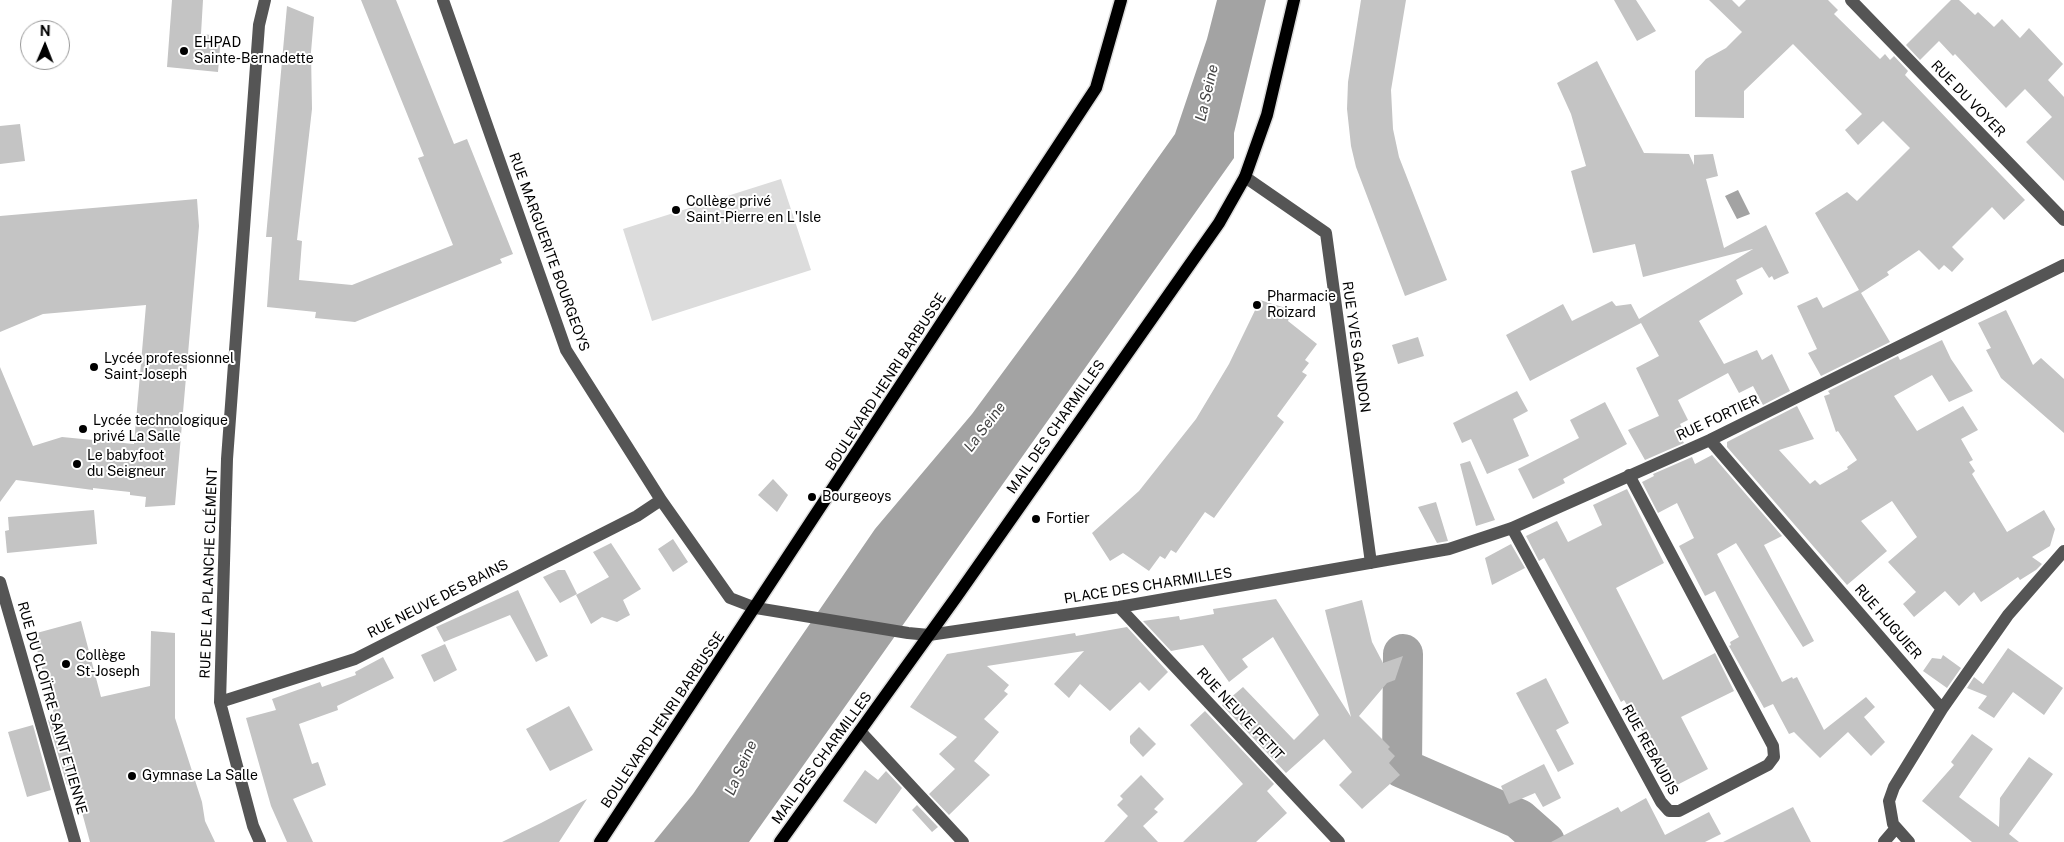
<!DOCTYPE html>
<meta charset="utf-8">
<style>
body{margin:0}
#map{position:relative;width:2064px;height:842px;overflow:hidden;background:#fff;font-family:"Public Sans",sans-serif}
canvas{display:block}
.north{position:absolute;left:20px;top:20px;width:50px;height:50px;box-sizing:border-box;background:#fff;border:1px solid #999;border-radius:50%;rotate:1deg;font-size:14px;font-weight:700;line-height:20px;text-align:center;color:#000}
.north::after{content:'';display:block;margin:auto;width:18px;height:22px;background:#000;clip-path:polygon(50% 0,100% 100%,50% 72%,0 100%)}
</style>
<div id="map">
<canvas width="2064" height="842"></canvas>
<div class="north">N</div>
</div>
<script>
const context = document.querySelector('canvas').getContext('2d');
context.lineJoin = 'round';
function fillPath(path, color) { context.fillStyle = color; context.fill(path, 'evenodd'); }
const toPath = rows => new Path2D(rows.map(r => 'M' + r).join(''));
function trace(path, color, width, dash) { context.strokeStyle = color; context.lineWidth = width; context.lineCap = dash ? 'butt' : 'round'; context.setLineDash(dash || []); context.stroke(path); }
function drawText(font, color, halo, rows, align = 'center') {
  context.font = font + ' "Public Sans",sans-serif'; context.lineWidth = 4; context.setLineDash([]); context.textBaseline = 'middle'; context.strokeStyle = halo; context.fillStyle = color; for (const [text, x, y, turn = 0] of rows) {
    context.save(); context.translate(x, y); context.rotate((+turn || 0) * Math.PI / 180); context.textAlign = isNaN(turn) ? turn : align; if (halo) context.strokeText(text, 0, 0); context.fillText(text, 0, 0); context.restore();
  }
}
fillPath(toPath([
 [781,179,811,270,652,321,623,229]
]), '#dcdcdc');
fillPath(toPath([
 [1217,0,1266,0,1234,133,1234,158,749,842,654,842,693,794,875,529,972,414,1074,276,1175,134,1207,39],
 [1738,190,1750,214,1737,219,1725,196]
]), '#a3a3a3');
trace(toPath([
 [1403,654,1402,768,1519,819,1545,842]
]), '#a3a3a3', 40);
fillPath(toPath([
 [172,0,203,0,201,34,221,36,218,72,167,67],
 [361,0,396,0,454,144,467,139,513,254,500,259,502,263,355,322,315,318,316,312,267,307,272,237,266,237,287,6,314,17,311,52,312,109,297,240,302,241,299,280,352,285,453,245,418,158,424,156],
 [1361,0,1406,0,1391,90,1393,129,1399,157,1447,280,1405,296,1356,167,1351,146,1347,109,1348,82],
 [1614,0,1636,0,1656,31,1637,41],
 [1709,0,1732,0,1739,7,1746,0,1828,0,1838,10,1834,14,1880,59,1885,54,1890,60,1894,56,1908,71,1905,75,2025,200,2004,220,1992,207,1952,247,1964,259,1952,272,1944,265,1939,270,1919,250,1887,272,1889,275,1861,293,1890,342,1821,376,1808,353,1817,349,1797,306,1817,297,1823,308,1859,290,1815,213,1847,192,1857,201,1910,148,1883,121,1858,145,1845,130,1862,114,1793,44,1744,91,1744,118,1695,117,1695,71,1706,59,1726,48,1742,32],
 [1951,0,1959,0,1975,15,1978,12,1994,27,2002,19,2020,38,2029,28,2063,64,2048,80,2064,97,2064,181,2026,142,2052,117,2025,89,2006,108,1955,54,1953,56,1939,41,1920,60,1906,45],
 [1597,61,1644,153,1689,154,1694,165,1694,155,1713,154,1718,176,1706,179,1724,248,1766,225,1789,273,1774,280,1772,276,1769,278,1762,267,1736,280,1743,294,1699,321,1724,364,1757,350,1762,360,1772,354,1790,391,1763,405,1753,386,1739,393,1728,373,1678,400,1688,420,1680,424,1683,430,1678,433,1684,443,1645,460,1628,430,1659,416,1636,368,1659,356,1641,323,1530,381,1506,335,1563,304,1572,321,1612,301,1616,306,1631,304,1639,319,1753,249,1643,277,1635,244,1593,253,1571,171,1586,166,1571,114,1557,83],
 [20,124,25,161,0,164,0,126],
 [197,199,199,226,175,505,145,507,146,497,130,495,130,492,93,488,93,490,16,480,0,502,0,367,33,446,62,437,134,444,146,305,43,314,0,332,0,216],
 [1260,300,1292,310,1288,321,1317,344,1305,360,1309,363,1302,372,1307,375,1277,416,1284,422,1214,518,1205,512,1176,553,1171,550,1165,559,1160,556,1149,571,1123,553,1110,561,1092,533,1139,491,1196,419,1229,364],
 [2006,310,2033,365,2041,358,2064,379,2064,433,2001,378,1986,350,1991,348,1978,323],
 [1418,337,1424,356,1398,364,1392,345],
 [1942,340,1951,359,1973,391,1949,402,1932,375,1894,396,1917,431,1963,406,1978,430,1961,439,1973,460,1969,462,1975,471,1972,474,2007,532,2044,510,2055,529,2050,546,2032,557,2042,564,2036,570,2020,580,2018,577,1981,602,1974,592,1959,606,1945,591,1914,617,1903,604,1916,592,1888,562,1917,537,1892,501,1861,521,1887,551,1847,585,1727,447,1727,442,1797,406,1814,439,1779,450,1810,484,1815,480,1820,485,1848,469,1847,467,1857,460,1838,431,1836,432,1824,396,1830,394,1828,391,1898,356,1900,360],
 [1517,391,1528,411,1513,419,1529,456,1487,474,1471,439,1462,443,1453,423],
 [1605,402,1627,444,1563,479,1565,483,1533,499,1518,469,1579,438,1570,420],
 [1712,455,1782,536,1764,545,1814,641,1803,647,1736,543,1717,554,1782,682,1792,677,1793,679,1797,677,1824,730,1866,697,1875,707,1864,717,1885,742,1871,756,1848,732,1820,758,1794,732,1789,734,1773,704,1764,708,1729,646,1731,645,1730,642,1739,637,1715,591,1705,596,1679,546,1694,538,1677,503,1658,513,1642,482,1654,476,1653,474,1692,457,1695,464],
 [1470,461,1495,520,1476,526,1460,464],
 [773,479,788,495,777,512,758,495],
 [1627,489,1664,563,1616,588,1663,680,1715,653,1734,691,1681,717,1708,769,1677,785,1670,772,1661,777,1643,743,1648,741,1624,700,1621,702,1544,558,1539,561,1526,536,1557,521,1568,542,1602,525,1593,505],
 [1436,502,1448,541,1437,543,1418,507],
 [94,510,97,544,7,553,5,531,9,530,8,517],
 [673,539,688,562,673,572,658,549],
 [611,543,641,589,623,600,630,615,617,622,602,617,591,624,576,595,609,577,593,552],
 [1511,544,1525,568,1492,585,1485,558],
 [558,570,565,570,577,594,560,603,543,577],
 [518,590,548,656,536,662,510,615,444,642,436,627],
 [1276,599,1351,717,1325,610,1362,600,1372,642,1383,663,1403,656,1395,680,1387,683,1359,716,1390,747,1388,749,1395,756,1389,763,1400,775,1362,809,1339,785,1352,772,1324,739,1286,773,1222,705,1243,687,1294,740,1319,715,1273,637,1242,659,1248,667,1229,682,1203,645,1171,651,1143,621,1179,616,1180,620,1214,614,1213,609],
 [81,621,101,697,150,686,151,631,175,633,175,718,202,802,205,821,215,842,90,842,74,783,67,785,48,720,55,718,33,634],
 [1127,627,1168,672,1149,691,1140,682,1110,711,1080,684,1069,698,1054,684,1084,651,987,666,1009,685,1004,691,1008,694,984,719,999,732,974,761,990,775,949,815,929,794,955,769,939,754,957,737,910,707,947,654,1075,633,1076,636],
 [445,644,457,670,434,682,421,655],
 [2008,648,2063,688,2044,715,2013,692,1994,718,1978,708,1987,696,1967,688,1974,677,1983,684],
 [1943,655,1961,668,1947,688,1923,671,1932,658,1941,659],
 [383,657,394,678,337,706,338,710,299,724,312,764,318,762,326,785,293,799,313,842,287,842,271,806,246,718,276,710,272,699,320,682,322,687,356,675,355,672],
 [1546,678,1569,723,1556,730,1574,764,1558,772,1516,693],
 [569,706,593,750,550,771,526,729],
 [1205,711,1274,784,1267,791,1287,813,1256,842,1183,842,1243,784,1190,725],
 [33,725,51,790,27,797,8,732],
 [1139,727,1156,744,1143,757,1130,743,1130,736],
 [1972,734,1993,749,1959,797,1999,827,2000,798,2029,757,2053,774,2009,834,2019,842,1972,842,1922,801,1954,765,1951,762],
 [1544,764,1561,798,1543,807,1535,793,1509,804,1501,786],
 [865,770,878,780,886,771,902,788,876,824,843,801],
 [1141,775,1164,799,1154,809,1158,812,1143,826,1158,842,1104,842,1128,816,1117,805,1123,799,1120,796],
 [1646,798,1665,835,1709,812,1721,834,1705,842,1551,842,1618,807,1621,812],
 [587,799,559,842,502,842,541,823],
 [917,805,938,827,932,832,912,810],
 [1793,807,1811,842,1723,842]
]), '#c4c4c4');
const major = toPath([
 [600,842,1096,88,1121,0],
 [780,842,957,596,1219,223,1245,177,1267,115,1294,0]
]);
trace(major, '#dbdbdb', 15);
trace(toPath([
 [443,0,566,350,661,500,730,598,756,608,908,633,929,635,1119,607,1449,549,1512,528,1710,440,2064,265],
 [1851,0,2064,220],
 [1245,177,1326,233,1371,563],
 [1710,440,1942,709,1894,787,1889,801,1893,824,1909,842],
 [1512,528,1661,802,1669,811,1679,811,1768,765,1774,757,1773,746,1629,475],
 [0,582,75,842],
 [1119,607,1339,842],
 [220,702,355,659,637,516,661,500],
 [1942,709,2008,615,2064,551],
 [860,731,963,842],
 [260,842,253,826,220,702,227,459,259,25,265,0],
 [1884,842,1896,828]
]), '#555', 12);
trace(major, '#000', 12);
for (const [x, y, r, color] of [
 [184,51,5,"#000"],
 [676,210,5,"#000"],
 [1257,305,5,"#000"],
 [94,367,5,"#000"],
 [83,429,5,"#000"],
 [77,464,5,"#000"],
 [812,497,5,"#000"],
 [1036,519,5,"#000"],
 [66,664,5,"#000"],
 [132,776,5,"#000"]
]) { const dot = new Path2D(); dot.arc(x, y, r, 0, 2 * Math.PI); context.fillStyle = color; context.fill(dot); trace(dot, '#fff', 2); }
drawText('14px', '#000', '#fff', [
 ["EHPAD",194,43],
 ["Sainte-Bernadette",194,59],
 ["Collège privé",686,202],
 ["Saint-Pierre en L'Isle",686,218],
 ["Pharmacie",1267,297],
 ["Roizard",1267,313],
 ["Lycée professionnel",104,359],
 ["Saint-Joseph",104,375],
 ["Lycée technologique",93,421],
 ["privé La Salle",93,437],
 ["Le babyfoot",87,456],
 ["du Seigneur",87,472],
 ["Bourgeoys",822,497],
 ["Fortier",1046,519],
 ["Collège",76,656],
 ["St-Joseph",76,672],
 ["Gymnase La Salle",142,776]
], 'left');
drawText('14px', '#000', '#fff', [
 ["RUE DU VOYER",1968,99,46],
 ["RUE MARGUERITE BOURGEOYS",549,252,70],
 ["RUE YVES GANDON",1356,347,82],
 ["BOULEVARD HENRI BARBUSSE",886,382,-57],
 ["RUE FORTIER",1718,418,-25],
 ["MAIL DES CHARMILLES",1056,427,-55],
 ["RUE DE LA PLANCHE CLÉMENT",209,573,-88],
 ["PLACE DES CHARMILLES",1148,586,-9],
 ["RUE NEUVE DES BAINS",438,599,-27],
 ["RUE HUGUIER",1888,622,49],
 ["RUE DU CLOÏTRE SAINT ETIENNE",52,708,74],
 ["RUE NEUVE PETIT",1240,714,47],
 ["BOULEVARD HENRI BARBUSSE",663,720,-56],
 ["RUE REBAUDIS",1650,750,61],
 ["MAIL DES CHARMILLES",822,758,-54]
]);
drawText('italic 15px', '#444', '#fff', [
 ["La Seine",1207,93,-77],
 ["La Seine",985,427,-53],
 ["La Seine",741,768,-66]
]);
</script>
